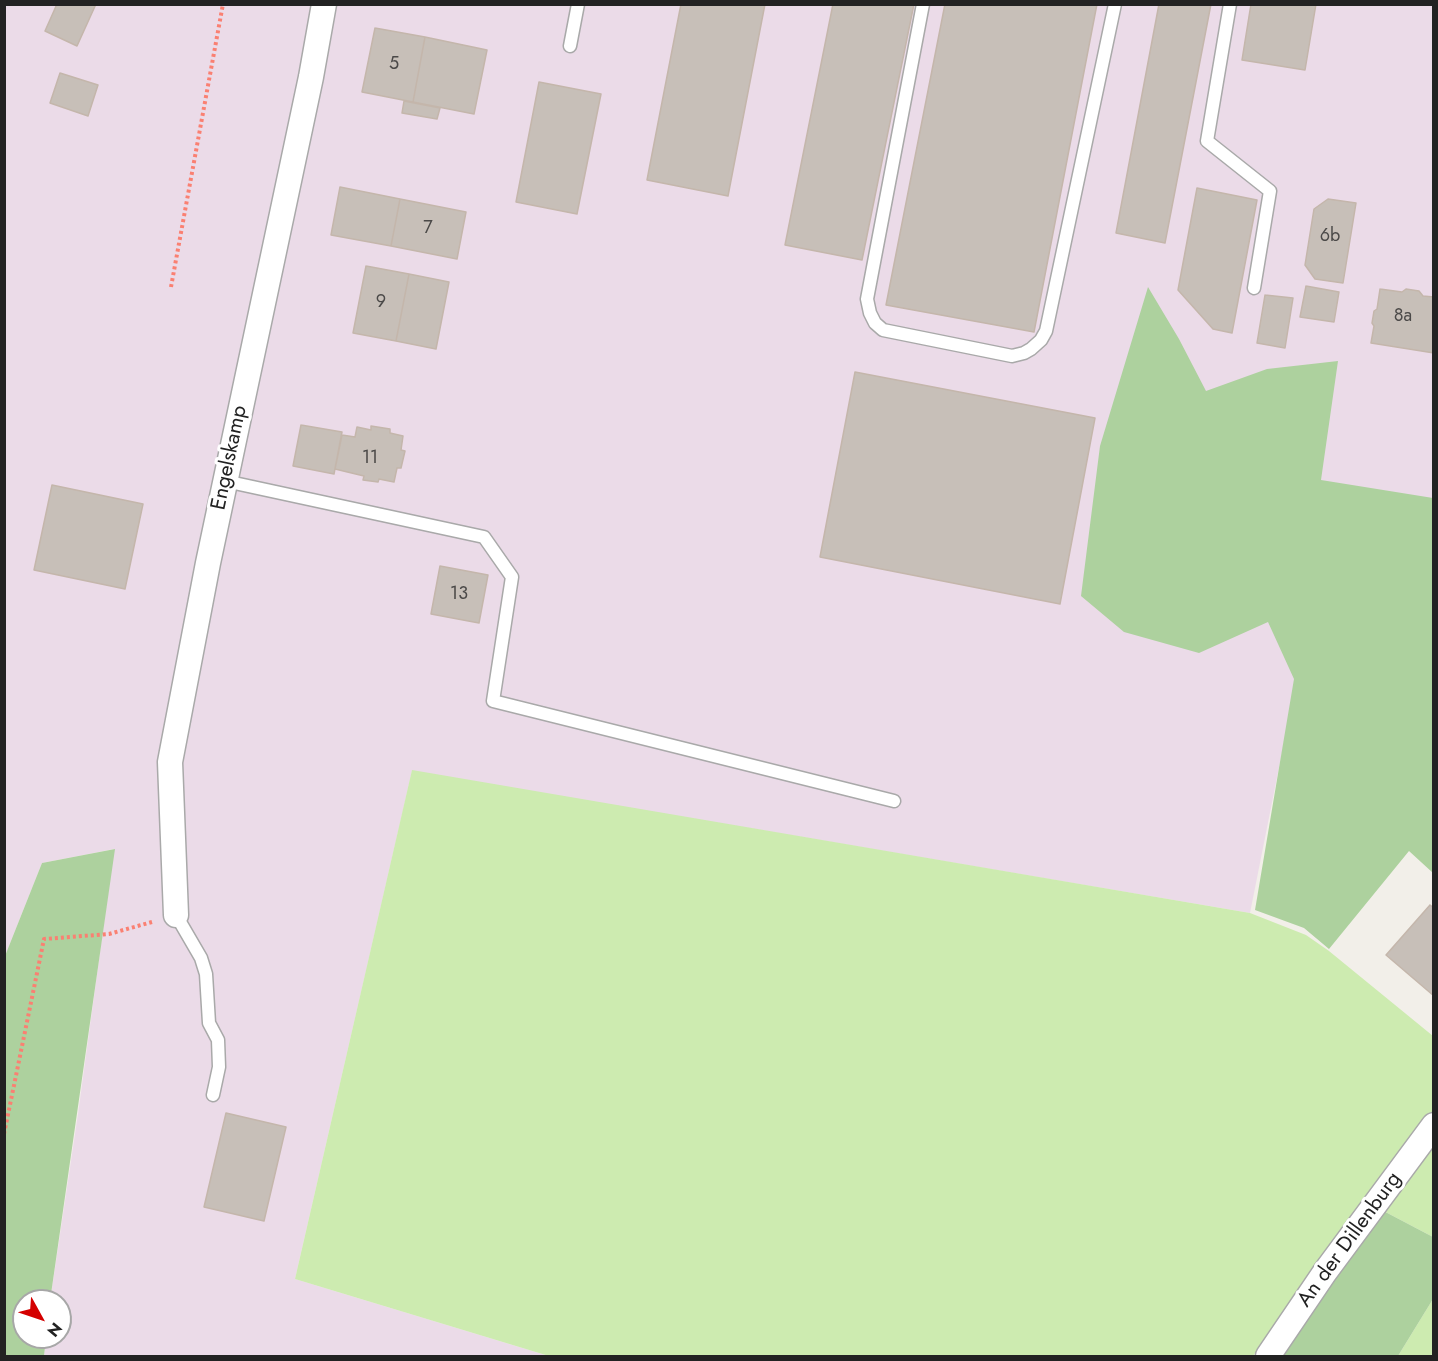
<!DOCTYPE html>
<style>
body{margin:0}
#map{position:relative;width:1438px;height:1361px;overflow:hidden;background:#f2efe9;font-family:Jost,sans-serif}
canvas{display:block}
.frame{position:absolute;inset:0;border:6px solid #222;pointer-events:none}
.north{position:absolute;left:12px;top:1289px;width:60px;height:60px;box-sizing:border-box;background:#fff;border:2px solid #a7a7a7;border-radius:50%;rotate:130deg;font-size:16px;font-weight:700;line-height:24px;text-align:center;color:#222}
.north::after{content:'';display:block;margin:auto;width:21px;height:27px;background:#d40000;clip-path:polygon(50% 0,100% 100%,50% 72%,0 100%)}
</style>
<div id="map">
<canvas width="1438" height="1361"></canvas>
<div class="frame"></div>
<div class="north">N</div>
</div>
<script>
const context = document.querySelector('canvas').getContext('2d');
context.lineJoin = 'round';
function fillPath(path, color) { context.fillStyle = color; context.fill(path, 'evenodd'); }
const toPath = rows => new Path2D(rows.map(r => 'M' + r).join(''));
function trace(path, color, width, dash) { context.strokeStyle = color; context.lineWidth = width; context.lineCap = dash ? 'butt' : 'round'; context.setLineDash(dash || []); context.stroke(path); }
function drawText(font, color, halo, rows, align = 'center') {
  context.font = font + ' Jost,sans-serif'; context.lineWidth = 6; context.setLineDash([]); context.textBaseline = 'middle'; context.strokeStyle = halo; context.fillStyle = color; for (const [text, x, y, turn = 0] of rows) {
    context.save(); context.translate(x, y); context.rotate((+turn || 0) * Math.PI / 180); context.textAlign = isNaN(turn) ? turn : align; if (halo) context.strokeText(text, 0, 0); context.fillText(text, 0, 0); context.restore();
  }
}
fillPath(toPath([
 [5,5,1433,5,1433,690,1296,682,1250,913,412,771,295,1279,549,1356,44,1356,46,1337,60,1337,60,1301,50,1301,78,1114,114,849,42,863,5,956]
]), '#ebdbe8');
fillPath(toPath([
 [412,770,1250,913,1306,935,1329,951,1433,1036,1433,1121,1335,1237,1253,1356,549,1356,295,1279],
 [1433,1125,1433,1237,1374,1206],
 [1433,1299,1433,1356,1398,1356]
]), '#cdebb0');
fillPath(toPath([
 [1148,287,1179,339,1206,391,1267,369,1338,361,1321,480,1433,498,1433,873,1409,851,1329,949,1304,928,1255,910,1294,679,1268,622,1199,653,1124,632,1081,596,1100,446],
 [115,849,50,1301,24,1301,24,1337,46,1337,44,1356,5,1356,5,956,42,863],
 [1374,1206,1433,1237,1433,1299,1398,1356,1268,1356]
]), '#add19e');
const building = toPath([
 [57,4,96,4,77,46,45,31,57,4],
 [681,4,765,4,728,196,647,180,681,4],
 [833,4,914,4,862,260,785,245,833,4],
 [945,4,1097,4,1034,332,886,305,945,4],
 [1159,4,1211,4,1165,243,1116,233,1159,4],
 [1251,4,1316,4,1305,70,1242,60,1251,4],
 [375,28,425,37,413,102,362,92,375,28],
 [425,37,487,50,474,114,413,102,425,37],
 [60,73,98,85,88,116,50,103,60,73],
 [539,82,601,94,577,214,516,202,539,82],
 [404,101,440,108,437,119,402,113,404,101],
 [340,187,400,199,391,246,331,235,340,187],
 [1197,188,1257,200,1232,333,1213,329,1178,290,1197,188],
 [400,199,466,212,457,259,391,246,400,199],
 [1328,199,1356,203,1343,283,1315,279,1305,265,1314,209,1328,199],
 [366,266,409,274,396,341,353,333,366,266],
 [409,274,449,282,436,349,396,341,409,274],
 [1306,286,1339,292,1334,322,1300,317,1306,286],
 [1380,289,1402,292,1406,289,1419,291,1423,296,1434,297,1434,353,1371,343,1374,326,1372,323,1374,311,1377,309,1380,289],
 [1265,295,1293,298,1285,348,1257,343,1265,295],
 [855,372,1095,418,1060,604,820,557,855,372],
 [301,425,342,432,334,474,293,466,301,425],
 [371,426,390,429,390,433,403,436,401,450,405,451,401,468,397,468,394,482,379,479,378,482,363,480,364,476,335,469,342,435,355,437,357,427,371,430,371,426],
 [52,485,143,504,125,589,34,570,52,485],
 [440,566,488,575,479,623,431,614,440,566],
 [1430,905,1434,908,1434,996,1386,955,1430,905],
 [226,1113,286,1127,264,1221,204,1207,226,1113]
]);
fillPath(building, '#c7bfb8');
trace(building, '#c4b6ab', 1.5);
const service = toPath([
 [923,4,867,299,870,313,875,323,883,330,1012,356,1024,353,1031,349,1041,340,1046,331,1115,4],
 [1230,4,1207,141,1270,191,1254,288],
 [570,46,578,4],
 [225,481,484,537,512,577,493,701,894,801],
 [176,915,201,958,206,974,209,1023,218,1040,219,1067,213,1095]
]);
const minor = toPath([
 [176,915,170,762,208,563,311,77,324,4],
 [1268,1356,1325,1272,1434,1125]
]);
trace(service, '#a9a9a9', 15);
trace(minor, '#a9a9a9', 27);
trace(toPath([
 [171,287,223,4],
 [4,1134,44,939,109,934,152,922]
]), '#fa8072', 4, [3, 3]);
trace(service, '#fff', 12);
trace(minor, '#fff', 24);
drawText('18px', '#4b4948', null, [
 ["5",394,65],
 ["7",428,229],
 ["6b",1330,237],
 ["9",381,303],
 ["8a",1403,317],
 ["11",370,459],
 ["13",459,595]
]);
drawText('21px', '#222', '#fff', [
 ["Engelskamp",230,458,-78],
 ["An der Dillenburg",1350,1240,-54]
]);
</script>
